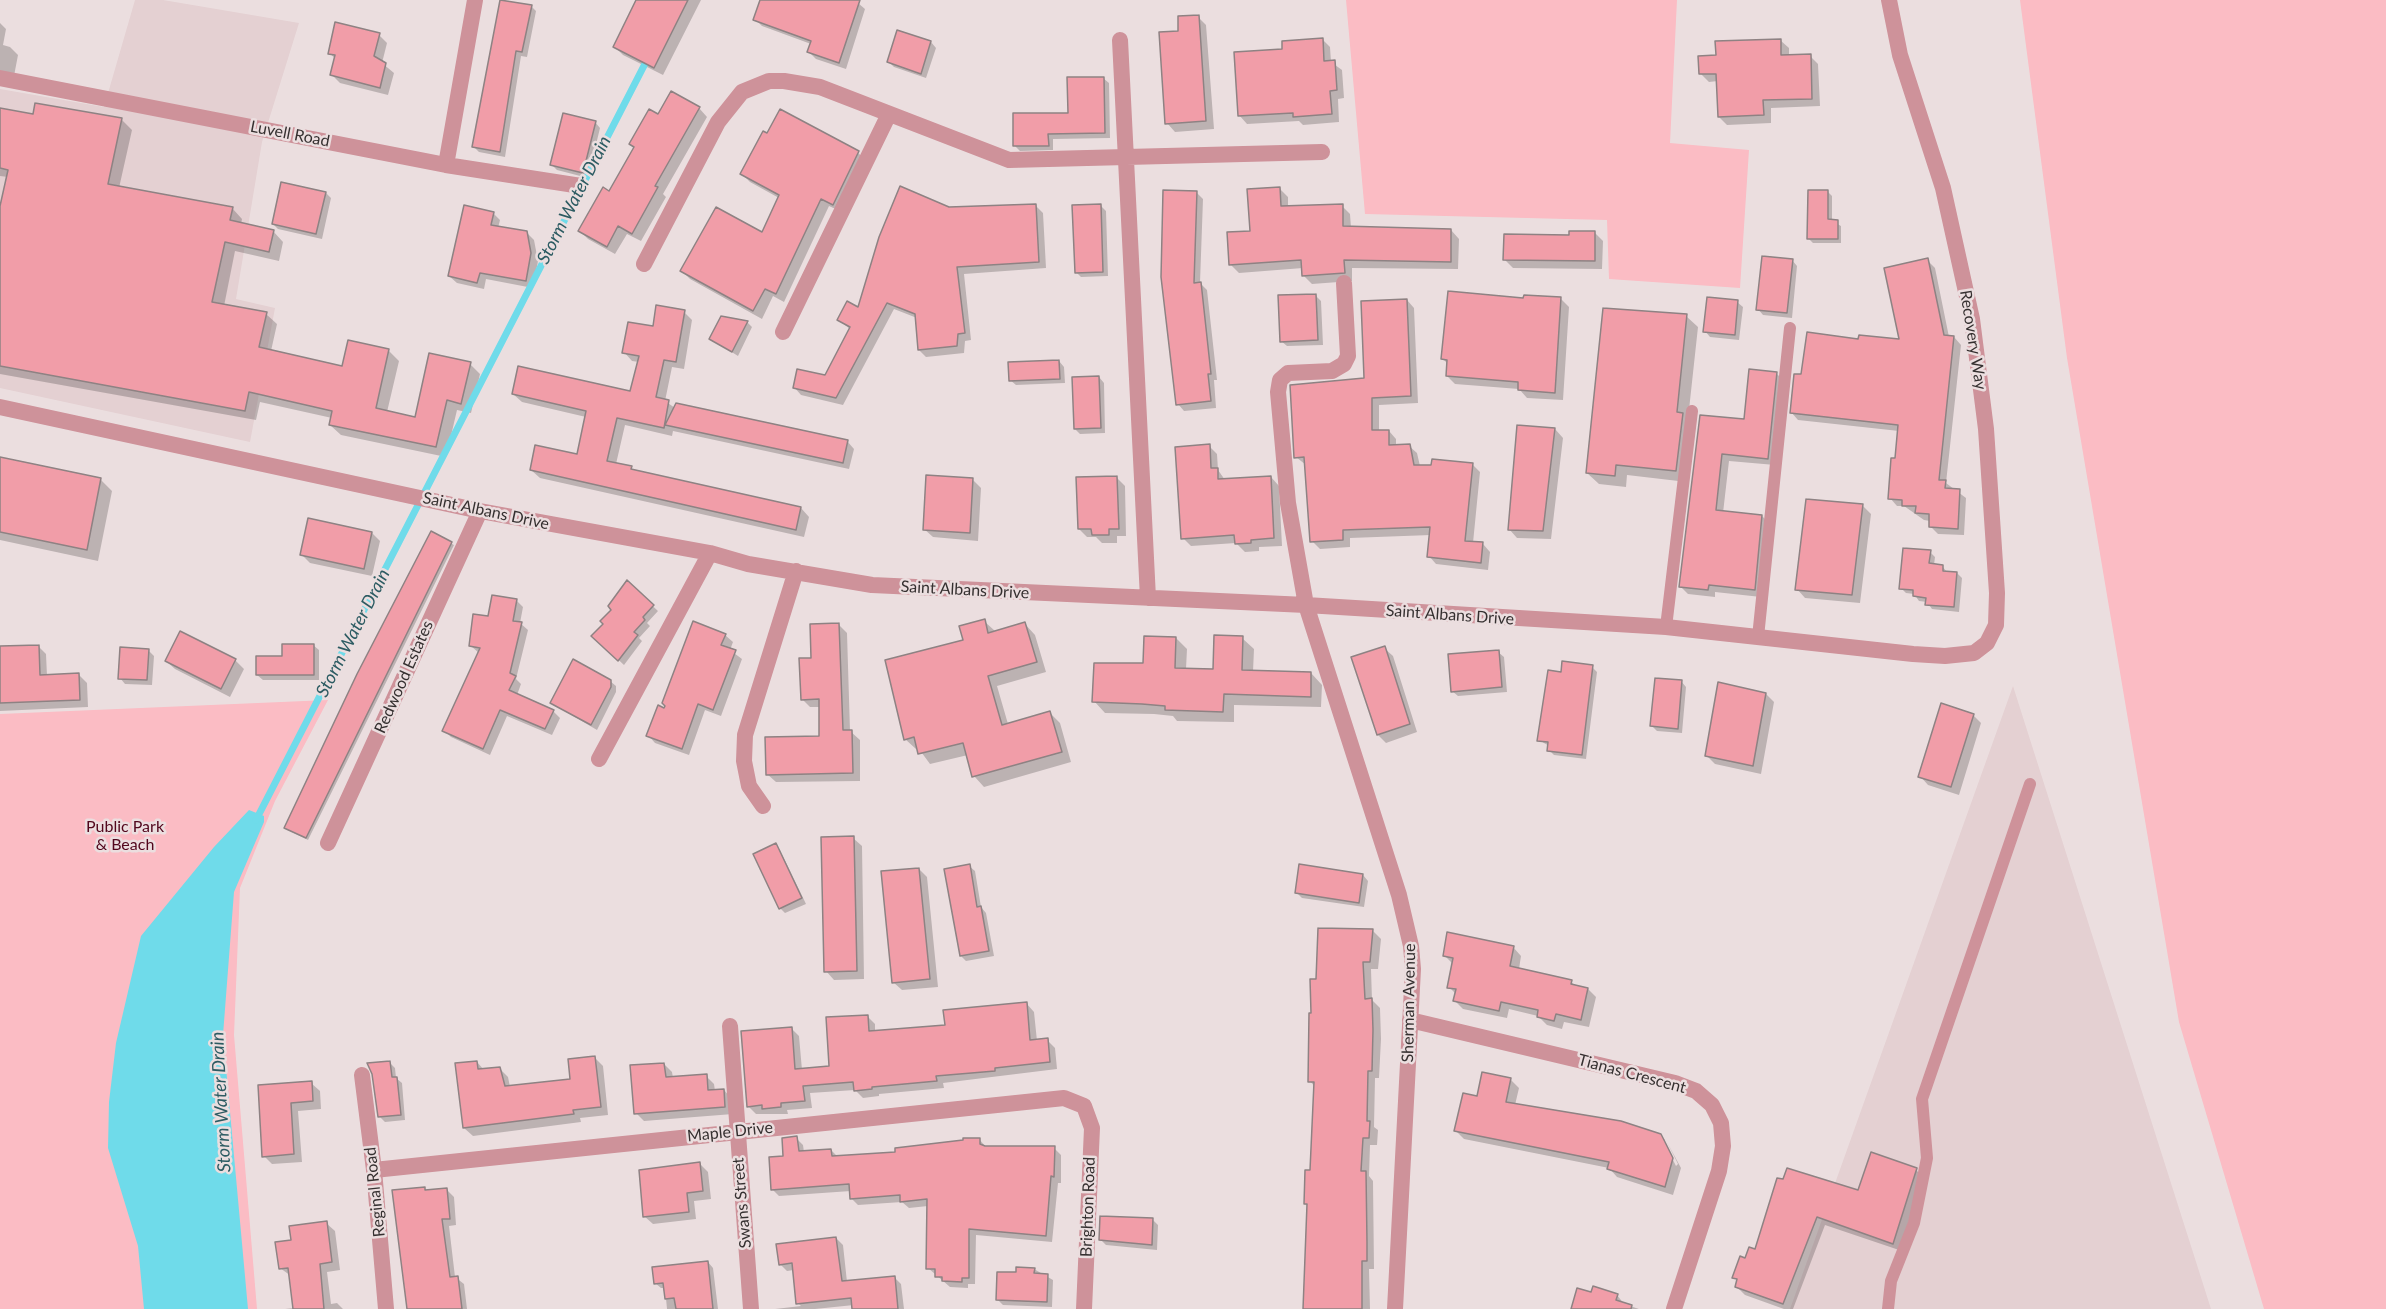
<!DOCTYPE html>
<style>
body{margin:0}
canvas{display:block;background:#ebdedf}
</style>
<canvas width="2386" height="1309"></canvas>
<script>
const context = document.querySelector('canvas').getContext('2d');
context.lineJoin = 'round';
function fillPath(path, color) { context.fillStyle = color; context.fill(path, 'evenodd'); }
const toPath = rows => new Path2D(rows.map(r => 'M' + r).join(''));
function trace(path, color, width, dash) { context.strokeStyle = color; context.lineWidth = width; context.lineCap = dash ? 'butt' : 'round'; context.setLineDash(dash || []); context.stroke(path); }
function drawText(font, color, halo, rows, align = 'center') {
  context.font = font + ' Lato,sans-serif'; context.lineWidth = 5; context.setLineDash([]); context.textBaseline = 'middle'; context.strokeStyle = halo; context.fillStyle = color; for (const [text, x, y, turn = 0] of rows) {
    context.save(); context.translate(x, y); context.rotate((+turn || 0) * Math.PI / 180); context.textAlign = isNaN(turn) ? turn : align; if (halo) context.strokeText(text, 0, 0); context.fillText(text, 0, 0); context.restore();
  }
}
fillPath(toPath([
 [135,0,163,0,299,23,262,142,236,299,275,308,250,442,0,388,0,89,104,107],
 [2013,686,2211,1309,1790,1309]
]), '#e4d0d2');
fillPath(toPath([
 [1346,0,1677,0,1670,143,1749,150,1740,288,1609,279,1607,220,1365,214],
 [2020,0,2386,0,2386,1309,2264,1309,2179,1022,2067,358],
 [328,700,275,801,240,888,234,1035,257,1309,0,1309,0,714]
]), '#fbbcc4');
fillPath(toPath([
 [249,810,264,816,264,822,234,892,223,1035,248,1309,144,1309,138,1246,108,1148,109,1102,116,1043,141,936,214,847]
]), '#6fdbea');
fillPath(toPath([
 [501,0,531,6,536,11,527,57,521,56,505,157,479,152,473,146],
 [638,0,701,0,663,75,623,55,615,47],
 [762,0,851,0,858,3,865,9,846,69,816,59,809,52,811,44,762,26,755,19],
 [1198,17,1206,25,1214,129,1175,132,1167,123,1180,32],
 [0,23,6,29,3,45,10,47,18,55,14,76,0,74],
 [898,32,931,42,936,48,926,78,894,67,889,62],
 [379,35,387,43,382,63,394,73,388,95,340,83,332,75,336,59,329,53],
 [1322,39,1330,47,1331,62,1342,70,1344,98,1338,99,1339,122,1303,125,1299,121,1247,124,1239,115,1284,50],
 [1780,40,1789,48,1789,56,1810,56,1818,64,1820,106,1771,108,1771,123,1727,125,1719,117,1718,81,1709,82,1700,73,1717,57],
 [1103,78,1109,83,1110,138,1053,139,1053,150,1020,151,1015,146,1070,114],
 [699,108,707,117,663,194,666,197,641,241,627,234,615,254,588,239,580,231,609,193,659,117],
 [0,109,34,115,121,119,132,130,119,188,232,208,242,219,241,224,273,231,283,242,279,261,235,251,224,306,266,314,277,324,271,351,343,368,389,351,399,361,387,412,416,419,470,364,480,374,471,413,457,410,446,457,341,435,330,425,332,418,260,402,256,420,0,374,0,213,8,177,0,176],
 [781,111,858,153,867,161,842,212,829,206,784,302,773,296,762,319,690,279,682,271,762,234,779,198,750,182,742,174],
 [595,122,600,128,588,178,557,170,552,165],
 [1279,188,1288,197,1288,207,1342,206,1350,214,1351,228,1451,230,1459,239,1458,269,1352,268,1352,281,1312,284,1303,275,1303,268,1239,273,1230,264],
 [1196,192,1203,199,1200,283,1207,290,1217,380,1214,380,1216,408,1184,411,1178,404],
 [1828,192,1832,196,1832,221,1841,226,1841,243,1813,243,1808,238],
 [326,193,331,198,322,239,278,229,273,224],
 [1100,205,1106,211,1108,276,1081,277,1076,272],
 [1036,206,1043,213,1046,268,964,274,971,340,965,341,964,353,926,357,919,350,917,318,894,309,843,405,801,395,794,387,826,377,851,330,839,320,858,309,948,208],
 [493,213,500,220,498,228,526,232,534,240,538,261,533,288,486,279,484,289,457,283,449,276],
 [1595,233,1603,241,1602,269,1513,268,1505,260,1571,237],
 [1792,260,1797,266,1792,318,1763,315,1758,309],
 [1927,260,1935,268,1949,337,1954,337,1961,345,1946,483,1966,498,1964,535,1938,534,1930,526,1930,521,1924,520,1904,506,1897,506,1890,498,1899,431,1798,420,1791,412,1802,376,1860,341,1901,341],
 [1316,296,1321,301,1323,345,1287,346,1281,341],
 [1561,299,1569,307,1563,400,1527,398,1519,389,1455,384,1447,376,1448,364,1443,359,1525,300],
 [1407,300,1414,308,1418,403,1379,405,1379,431,1389,431,1396,439,1396,446,1409,446,1417,453,1420,466,1473,465,1480,472,1473,543,1483,544,1490,552,1488,570,1436,564,1429,556,1431,535,1350,538,1350,547,1320,549,1312,541,1306,465,1296,457,1365,379],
 [1737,302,1743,307,1739,340,1710,337,1705,331],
 [684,312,692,320,684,369,672,367,665,401,675,408,847,441,854,449,849,469,673,431,672,436,625,425,616,464,631,468,635,471,801,508,809,517,804,537,540,478,531,470,578,456,586,417,522,402,513,394,632,393,639,362,632,361,624,352,654,328],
 [1686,316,1698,327,1688,419,1687,482,1627,475,1626,487,1599,484,1587,473],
 [722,318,747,322,752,327,738,356,711,339],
 [1059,361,1064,367,1065,383,1016,385,1010,380],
 [1776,373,1783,380,1775,465,1729,461,1723,513,1762,516,1769,523,1761,597,1715,592,1715,597,1688,594,1681,587,1701,416,1746,421],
 [1099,377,1104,383,1105,433,1080,434,1075,429],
 [1555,429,1563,438,1551,539,1517,538,1509,529],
 [1209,446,1217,454,1218,470,1225,480,1271,477,1279,486,1282,546,1259,547,1259,551,1245,552,1236,543,1191,546,1183,538],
 [0,459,101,480,112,491,98,561,0,540],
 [1117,478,1125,486,1126,536,1117,536,1117,543,1102,543,1096,537,1087,537,1079,529],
 [973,480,981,488,978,541,933,537,924,529],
 [1862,505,1871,514,1860,603,1805,598,1797,589],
 [372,533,380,541,372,576,310,563,302,555],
 [431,533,454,545,308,840,288,830],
 [1930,552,1935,557,1934,565,1942,566,1947,572,1957,573,1962,578,1959,612,1932,609,1927,602,1919,601,1914,594,1906,593,1901,588],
 [627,582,658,611,647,623,650,626,639,638,642,641,624,665,593,636,605,624],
 [516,600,523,607,520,623,528,630,516,679,521,684,517,695,553,711,560,718,552,735,507,716,490,755,451,737,444,730,479,653,471,646,490,618],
 [984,621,995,631,1025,624,1035,635,1046,672,997,686,1008,724,1050,713,1060,723,1071,762,984,787,974,776,968,755,930,764,919,749,916,749,905,739,965,641],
 [839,625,847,633,850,731,860,740,860,781,776,782,767,774,820,737,820,707,810,707,802,699,813,660],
 [180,633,235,660,244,669,230,697,175,669,166,661],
 [725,635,733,642,730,650,742,659,721,716,705,710,689,755,655,743,648,735,664,710],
 [1176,638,1187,649,1186,669,1215,670,1242,638,1254,649,1253,672,1311,673,1322,685,1321,707,1234,705,1234,722,1177,721,1173,716,1154,714,1105,713,1094,701,1144,665],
 [313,645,319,650,319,680,263,680,257,675],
 [38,646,46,654,47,676,79,675,87,683,88,707,0,711,0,648],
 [1384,648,1393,656,1417,732,1386,743,1378,735],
 [148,650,154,656,152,685,125,684,120,678],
 [1498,652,1504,657,1507,692,1458,696,1452,691],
 [1592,667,1597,672,1586,759,1554,755,1549,750,1549,746,1539,740,1562,673],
 [610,681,616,686,616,692,597,730,551,703],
 [1681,681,1686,687,1682,733,1657,731,1652,726],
 [1766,694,1774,702,1761,774,1715,764,1707,756],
 [1973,715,1981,723,1959,795,1928,785,1920,776],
 [853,838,862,846,864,979,834,980,826,971],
 [775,844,780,850,806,904,785,913,780,908],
 [969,866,975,871,981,907,986,913,994,956,966,961,961,956],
 [919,869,927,877,938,987,902,990,893,982],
 [1363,875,1368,881,1364,907,1302,898,1296,892],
 [1373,931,1381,939,1378,969,1371,969,1372,1000,1380,1008,1381,1039,1379,1078,1375,1078,1374,1127,1378,1130,1377,1145,1370,1145,1369,1176,1373,1181,1374,1269,1369,1269,1370,1309,1305,1309,1308,1206,1305,1204,1312,1172,1315,1087,1310,1081,1313,1014,1318,980],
 [1513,947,1521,956,1519,969,1571,982,1576,986,1588,989,1596,997,1589,1027,1564,1022,1562,1029,1547,1025,1538,1016,1509,1009,1507,1018,1463,1009,1455,1001,1456,994,1449,987,1453,964,1444,955],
 [1027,1004,1034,1012,1037,1041,1047,1040,1055,1048,1057,1069,943,1083,944,1088,879,1094,879,1096,863,1098,855,1090,810,1093,812,1108,787,1110,788,1114,756,1114,748,1106,792,1029,799,1036,802,1070,830,1068,867,1016,875,1024,875,1032,946,1026],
 [595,1058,603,1066,608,1115,580,1118,581,1122,473,1136,464,1128,477,1062,484,1070,500,1069,508,1077,510,1087,571,1080],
 [390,1063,395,1068,396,1078,402,1083,405,1120,385,1122,379,1116,374,1073],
 [664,1064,672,1072,673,1078,706,1076,714,1084,715,1091,724,1090,732,1099,733,1114,644,1121,636,1113],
 [1510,1079,1519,1088,1515,1105,1660,1135,1665,1140,1663,1140,1676,1166,1678,1164,1667,1142,1681,1168,1673,1195,1617,1177,1609,1168,1464,1139,1456,1131,1478,1098],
 [311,1083,320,1091,321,1109,298,1111,302,1162,272,1164,264,1156,259,1086],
 [796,1138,803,1145,804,1152,831,1150,838,1157,897,1153,979,1139,986,1147,1054,1148,1061,1155,1061,1183,1058,1183,1052,1242,976,1235,975,1284,968,1284,968,1288,950,1287,928,1268,928,1206,909,1208,902,1202,858,1205,851,1198,851,1191,779,1196,772,1189,785,1157],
 [700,1164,708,1172,711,1199,694,1201,696,1219,653,1224,644,1216],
 [1916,1170,1924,1178,1902,1251,1825,1225,1793,1309,1784,1309,1745,1295,1736,1286,1738,1281,1734,1277,1755,1250,1859,1192],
 [447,1190,454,1197,456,1225,449,1226,455,1277,464,1284,467,1309,408,1309],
 [1153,1220,1158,1225,1157,1250,1106,1245,1101,1240],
 [326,1223,335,1231,340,1270,327,1272,331,1304,337,1303,343,1309,285,1309,294,1308,291,1276,280,1268,293,1241],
 [836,1238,843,1245,847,1282,894,1277,901,1284,904,1309,854,1309,854,1305,815,1309,775,1309,801,1306,798,1303,794,1270,787,1271,780,1264],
 [708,1262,713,1268,718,1309,667,1309,665,1288,661,1288,655,1283],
 [1034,1269,1053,1280,1052,1307,1003,1305,998,1300,1017,1274],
 [1592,1294,1617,1295,1624,1304,1639,1309,1572,1309]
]), '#0003');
trace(toPath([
 [256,820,649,56]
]), '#6fdbea', 7);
const building = toPath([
 [500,0,532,5,522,52,516,51,500,152,472,147,500,0],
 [636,0,688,0,654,68,613,47,636,0],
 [760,0,860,0,839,63,807,52,811,41,753,20,760,0],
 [1199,15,1206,121,1165,124,1159,32,1178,31,1178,16,1199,15],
 [335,22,380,33,374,56,386,63,380,88,330,75,335,55,328,54,335,22],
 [897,30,931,41,921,74,887,62,897,30],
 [1323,38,1324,61,1335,60,1337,90,1330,91,1332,114,1293,117,1293,113,1238,116,1234,52,1282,49,1282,41,1323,38],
 [1781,39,1781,55,1811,54,1812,99,1763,100,1764,115,1718,117,1716,74,1699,74,1698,56,1716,55,1715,41,1781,39],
 [1067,77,1104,77,1105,133,1048,134,1049,146,1013,146,1013,113,1068,113,1067,77],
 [671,91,700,107,655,186,658,187,632,234,618,226,607,247,578,231,603,187,609,191,634,147,629,144,649,109,658,114,671,91],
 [35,103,122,118,108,184,233,207,230,220,274,230,269,252,225,242,212,302,267,312,259,347,342,366,348,340,389,349,376,408,415,417,429,353,471,362,461,404,447,400,436,447,329,425,332,411,249,392,245,411,0,366,0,206,8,170,0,168,0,108,33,114,35,103],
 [780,109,859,151,833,205,821,199,776,294,765,289,753,311,680,271,716,207,762,232,779,195,740,174,763,131,767,133,780,109],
 [563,113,596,121,583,173,550,165,563,113],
 [281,182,326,192,316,234,272,224,281,182],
 [900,186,949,207,1036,204,1039,262,957,267,965,333,958,334,957,346,918,350,915,314,887,303,836,398,793,388,797,369,825,375,850,327,837,320,847,301,858,307,879,237,900,186],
 [1280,187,1281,206,1343,204,1343,226,1451,229,1451,262,1344,260,1345,273,1302,276,1301,260,1229,265,1227,232,1250,231,1247,189,1280,187],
 [1163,190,1197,191,1194,283,1201,282,1211,374,1208,374,1211,401,1176,405,1161,277,1163,190],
 [1808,190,1828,190,1828,219,1838,220,1838,239,1807,239,1808,190],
 [1101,204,1103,272,1075,273,1072,205,1101,204],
 [464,205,494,212,491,225,527,231,531,253,526,281,480,273,477,283,448,276,464,205],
 [1569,231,1595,231,1595,261,1503,260,1504,234,1569,235,1569,231],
 [1762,256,1793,259,1787,313,1756,310,1762,256],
 [1928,258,1944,335,1954,336,1939,480,1946,480,1945,488,1960,489,1958,529,1929,527,1929,514,1915,513,1916,506,1902,506,1902,500,1888,499,1891,458,1895,458,1898,425,1790,413,1794,374,1801,374,1807,332,1858,339,1859,335,1899,339,1884,268,1928,258],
 [1448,291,1523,298,1524,295,1561,297,1555,393,1518,390,1518,382,1446,376,1447,360,1441,359,1448,291],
 [1316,294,1318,340,1280,342,1278,295,1316,294],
 [1707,297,1738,300,1735,335,1703,332,1707,297],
 [1407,299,1411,396,1372,398,1372,430,1389,430,1389,445,1410,444,1414,465,1431,465,1432,459,1473,463,1465,541,1483,542,1481,563,1427,557,1430,527,1343,530,1343,540,1310,542,1304,457,1294,458,1290,385,1364,378,1361,301,1407,299],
 [656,305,685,310,676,362,664,360,656,397,669,400,664,428,617,418,607,461,632,466,631,469,801,507,796,530,530,470,535,445,577,454,586,411,512,394,518,366,630,391,639,356,622,353,628,322,653,326,656,305],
 [1603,308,1687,314,1677,412,1683,413,1676,471,1616,465,1615,476,1586,473,1603,308],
 [721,316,748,321,732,352,709,339,721,316],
 [1059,360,1060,379,1009,381,1008,362,1059,360],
 [1749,369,1777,372,1768,459,1722,454,1716,510,1762,515,1755,590,1709,585,1708,590,1679,587,1700,415,1744,419,1749,369],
 [1099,376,1101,428,1074,429,1072,377,1099,376],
 [676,403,848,440,843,463,665,425,676,403],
 [1517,425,1555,428,1543,531,1508,530,1517,425],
 [1210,444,1211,468,1218,468,1218,479,1271,476,1274,538,1251,540,1251,543,1235,544,1234,535,1181,539,1175,447,1210,444],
 [0,457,101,478,87,550,0,532,0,457],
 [926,475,973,478,970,533,923,530,926,475],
 [1117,476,1119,529,1109,529,1109,535,1092,535,1091,529,1078,529,1076,477,1117,476],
 [1806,499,1863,504,1852,595,1795,590,1806,499],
 [308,518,372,532,364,569,300,555,308,518],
 [431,531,452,542,306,838,284,828,357,674,431,531],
 [1903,548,1931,550,1929,563,1943,565,1943,571,1957,572,1954,607,1925,605,1926,598,1913,596,1913,590,1899,589,1903,548],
 [627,580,654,605,643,617,645,620,634,632,638,635,618,661,591,636,603,624,600,621,611,610,608,606,627,580],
 [492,595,517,599,513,621,522,622,510,673,516,676,509,690,554,710,545,729,500,710,483,749,442,731,480,648,469,646,473,614,488,616,492,595],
 [985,619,988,633,1025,622,1037,662,988,676,1002,725,1050,711,1062,752,972,777,963,743,918,754,914,737,904,740,885,660,963,640,959,626,985,619],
 [693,621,726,634,721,645,736,650,713,710,698,704,682,749,646,736,658,705,664,708,665,706,662,703,693,621],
 [839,623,843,730,852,730,853,773,766,775,765,737,819,736,819,699,801,700,799,658,811,658,810,624,839,623],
 [180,631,236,659,221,689,165,661,180,631],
 [1214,635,1243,636,1242,670,1311,672,1311,697,1224,694,1223,712,1165,710,1165,706,1142,704,1092,702,1094,663,1143,663,1144,636,1176,637,1175,668,1213,669,1214,635],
 [282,644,314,644,314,675,256,675,256,656,282,656,282,644],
 [39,645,40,675,79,673,80,700,0,703,0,646,39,645],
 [1385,646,1410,724,1377,735,1351,657,1385,646],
 [120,647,149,649,147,680,118,679,120,647],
 [1499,650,1502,687,1451,692,1448,654,1499,650],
 [573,659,611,680,611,687,591,725,550,703,573,659],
 [1562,661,1593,665,1582,755,1547,751,1548,742,1537,741,1548,670,1561,672,1562,661],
 [1655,678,1682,680,1678,729,1650,726,1655,678],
 [1718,682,1766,693,1753,766,1705,756,1718,682],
 [1941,703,1974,714,1951,787,1918,777,1941,703],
 [854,836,857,971,824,972,821,837,854,836],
 [776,843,802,898,779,909,753,854,776,843],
 [970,864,977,907,981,906,989,951,960,956,944,869,970,864],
 [1299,864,1363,874,1359,903,1295,893,1299,864],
 [919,868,930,979,892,983,881,871,919,868],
 [1318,928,1373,929,1370,962,1363,962,1365,999,1372,998,1373,1030,1372,1071,1368,1071,1367,1121,1370,1121,1369,1138,1363,1138,1361,1171,1366,1171,1367,1242,1367,1261,1362,1261,1362,1309,1303,1309,1307,1204,1304,1204,1305,1170,1310,1170,1314,1082,1308,1082,1309,1013,1311,1013,1310,979,1316,979,1318,928],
 [1447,932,1514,946,1510,966,1572,980,1571,984,1588,988,1581,1020,1556,1014,1554,1021,1537,1017,1538,1010,1501,1002,1499,1011,1453,1001,1456,989,1447,988,1453,958,1443,956,1447,932],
 [1027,1002,1030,1040,1048,1038,1050,1062,995,1068,995,1071,936,1076,937,1081,872,1087,872,1089,854,1091,853,1082,803,1086,805,1101,781,1103,781,1107,762,1109,762,1105,747,1107,741,1031,792,1027,795,1069,829,1066,826,1017,868,1015,869,1031,945,1025,943,1010,1027,1002],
 [595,1056,601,1107,573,1110,574,1114,463,1128,455,1063,477,1061,478,1069,500,1067,505,1086,570,1079,568,1059,595,1056],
 [390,1061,392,1077,397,1077,401,1115,378,1117,372,1074,367,1063,390,1061],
 [664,1063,666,1077,707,1074,708,1090,724,1089,725,1107,634,1114,630,1065,664,1063],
 [1482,1072,1511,1078,1506,1102,1621,1121,1661,1134,1673,1158,1665,1187,1607,1169,1609,1162,1454,1131,1463,1093,1477,1096,1482,1072],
 [312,1081,313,1101,291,1103,294,1154,262,1157,258,1085,312,1081],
 [797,1136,799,1151,831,1149,832,1156,895,1152,895,1148,963,1140,963,1138,980,1138,980,1144,985,1146,1055,1146,1054,1177,1051,1176,1046,1236,969,1229,969,1278,962,1278,962,1282,942,1281,942,1277,935,1277,935,1269,926,1269,927,1199,900,1202,900,1195,850,1199,849,1184,771,1190,769,1157,783,1156,782,1138,797,1136],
 [1871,1152,1917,1168,1893,1244,1817,1217,1783,1304,1735,1287,1737,1279,1732,1278,1740,1256,1745,1258,1749,1247,1755,1249,1777,1178,1783,1179,1787,1168,1858,1190,1871,1152],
 [700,1162,703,1191,687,1193,689,1212,643,1217,639,1170,700,1162],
 [425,1187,425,1190,447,1188,450,1219,442,1219,450,1277,458,1276,462,1309,407,1309,392,1190,425,1187],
 [1100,1216,1153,1218,1152,1245,1099,1240,1100,1216],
 [327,1221,332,1262,320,1264,324,1309,293,1309,288,1268,279,1269,275,1242,291,1240,289,1226,327,1221],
 [836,1237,842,1281,895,1276,898,1309,852,1309,851,1298,796,1304,792,1263,779,1265,776,1244,836,1237],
 [708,1261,713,1309,676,1309,674,1298,665,1299,663,1283,654,1284,652,1267,708,1261],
 [1016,1267,1035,1268,1034,1273,1048,1274,1047,1302,996,1300,997,1272,1016,1272,1016,1267],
 [1593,1286,1618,1294,1616,1300,1632,1305,1631,1309,1571,1309,1577,1288,1591,1292,1593,1286]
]);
fillPath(building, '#f19da8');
trace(building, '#8e8283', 1.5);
trace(toPath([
 [1666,627,1692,411],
 [1758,637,1790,328],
 [1888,1309,1891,1281,1914,1223,1927,1158,1922,1099,2030,784]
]), '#ce929a', 12);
trace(toPath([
 [1120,40,1148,598],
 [0,78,446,165,581,186],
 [446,165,475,0],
 [644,264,718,122,742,92,769,81,784,81,820,87,1009,160,1322,152],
 [1344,283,1348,356,1344,364,1332,371,1288,373,1280,380,1278,392,1288,503,1306,605,1399,895,1411,946,1413,969,1395,1309],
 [783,332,889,114],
 [0,407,480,511,710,553,748,564,872,585,1306,605,1666,627,1913,654,1945,656,1974,653,1987,643,1996,625,1997,593,1986,429,1972,319,1943,188,1900,55,1889,0],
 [599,759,710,553],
 [763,806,749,786,744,761,745,735,796,571],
 [328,843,480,511],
 [1410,1020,1675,1083,1696,1091,1712,1105,1721,1123,1723,1146,1719,1171,1674,1309],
 [730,1026,751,1309],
 [362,1075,374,1170,386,1309],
 [374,1170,1064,1098,1084,1106,1092,1128,1084,1309]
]), '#ce929a', 16);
drawText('16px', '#353030', '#ebdedf', [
 ["Luvell Road",290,134,11],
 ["Recovery Way",1973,340,81],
 ["Saint Albans Drive",486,511,12],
 ["Saint Albans Drive",965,590,3],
 ["Saint Albans Drive",1450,615,4],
 ["Redwood Estates",404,677,-66],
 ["Sherman Avenue",1409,1003,-89],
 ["Tianas Crescent",1632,1074,15],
 ["Maple Drive",730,1132,-6],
 ["Reginal Road",375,1192,-96],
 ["Swans Street",742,1203,-95],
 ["Brighton Road",1088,1207,-88]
]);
drawText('16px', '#52071d', '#ebdedf', [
 ["Public Park",125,827],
 ["& Beach",125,845]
]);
drawText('italic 18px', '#2c5b62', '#ebdedf', [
 ["Storm Water Drain",574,200,-63],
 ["Storm Water Drain",353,633,-63],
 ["Storm Water Drain",221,1102,-93]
]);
</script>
